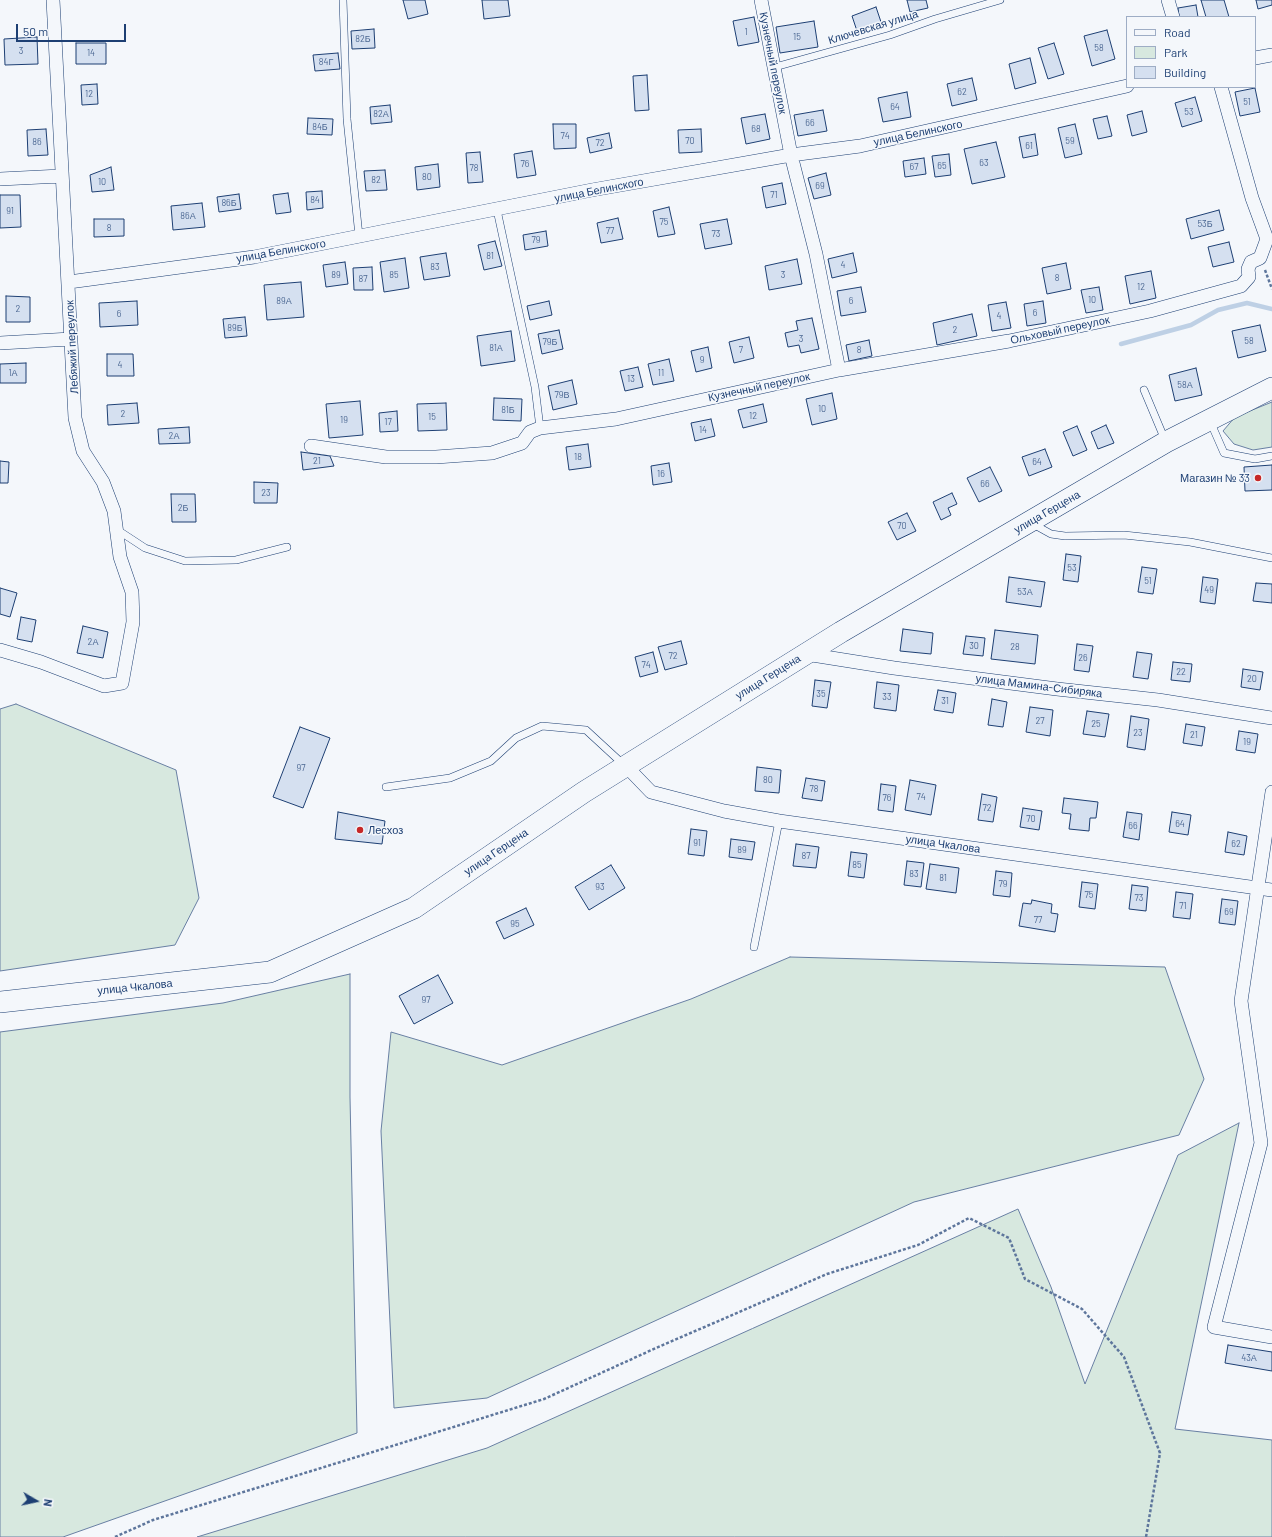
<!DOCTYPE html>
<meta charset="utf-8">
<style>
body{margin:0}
#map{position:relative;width:1272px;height:1537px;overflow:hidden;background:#f4f7fb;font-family:Barlow,sans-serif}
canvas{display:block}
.legend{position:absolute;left:1126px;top:16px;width:130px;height:72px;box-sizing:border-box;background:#f4f7fb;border:1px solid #9eadc5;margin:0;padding:5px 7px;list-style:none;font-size:12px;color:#1d3f73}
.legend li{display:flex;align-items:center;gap:8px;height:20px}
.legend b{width:20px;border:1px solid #9eadc5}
.north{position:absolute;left:16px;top:1481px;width:40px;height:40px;-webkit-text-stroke:3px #f4f7fb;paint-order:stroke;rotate:99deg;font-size:11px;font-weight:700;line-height:16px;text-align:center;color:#1d3f73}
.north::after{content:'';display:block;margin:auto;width:14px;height:18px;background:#1d3f73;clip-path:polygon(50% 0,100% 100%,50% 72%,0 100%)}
.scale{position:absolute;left:16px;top:24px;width:110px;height:18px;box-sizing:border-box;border:2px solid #1d3f73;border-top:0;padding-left:5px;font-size:12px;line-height:14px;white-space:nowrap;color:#1d3f73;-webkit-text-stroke:3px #f4f7fb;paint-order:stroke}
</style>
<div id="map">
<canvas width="1272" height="1537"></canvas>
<ul class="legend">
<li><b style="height:5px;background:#f4f7fb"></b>Road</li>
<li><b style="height:11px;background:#d7e8df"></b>Park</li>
<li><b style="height:11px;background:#d5e0f0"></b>Building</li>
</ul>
<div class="north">N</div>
<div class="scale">50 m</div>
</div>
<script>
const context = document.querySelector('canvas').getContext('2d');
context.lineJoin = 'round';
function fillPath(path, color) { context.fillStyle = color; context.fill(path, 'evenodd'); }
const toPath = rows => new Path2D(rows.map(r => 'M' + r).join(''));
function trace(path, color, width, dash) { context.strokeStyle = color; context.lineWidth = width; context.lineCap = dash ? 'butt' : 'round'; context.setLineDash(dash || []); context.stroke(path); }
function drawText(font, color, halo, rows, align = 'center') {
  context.font = font + ' Barlow,sans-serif'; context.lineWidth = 3; context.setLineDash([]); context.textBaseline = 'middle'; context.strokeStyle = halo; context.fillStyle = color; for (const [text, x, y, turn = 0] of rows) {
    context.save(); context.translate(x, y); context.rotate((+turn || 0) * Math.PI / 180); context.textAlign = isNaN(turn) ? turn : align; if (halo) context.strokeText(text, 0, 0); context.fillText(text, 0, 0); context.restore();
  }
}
const green = toPath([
 [1272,402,1272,447,1253,450,1234,444,1223,431,1235,417,1272,402],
 [16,704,176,770,199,898,175,945,0,971,0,709,16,704],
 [790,957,1165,967,1204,1079,1179,1135,914,1202,487,1398,394,1408,381,1131,391,1032,502,1065,691,999,790,957],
 [350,974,350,1097,357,1433,63,1537,0,1537,0,1032,223,1003,350,974],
 [1239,1123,1175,1429,1272,1440,1272,1537,197,1537,487,1448,1018,1209,1051,1287,1085,1384,1178,1155,1239,1123]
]);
fillPath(green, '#d7e8df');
trace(green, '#687fa3', 1);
trace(toPath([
 [1121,344,1191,325,1218,310,1247,303,1272,309]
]), '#bed0e5', 4.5);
const building = toPath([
 [403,0,425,0,428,14,408,19,403,0],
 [482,0,508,0,510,16,484,19,482,0],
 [907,0,926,0,928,8,910,12,907,0],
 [1201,0,1224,0,1229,17,1206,17,1201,0],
 [1256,0,1272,0,1272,5,1258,9,1256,0],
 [1196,5,1198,17,1179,17,1178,8,1196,5],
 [876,7,881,22,857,31,852,16,876,7],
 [754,17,759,42,738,46,733,21,754,17],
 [814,21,818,47,780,53,776,27,814,21],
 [374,29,375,48,352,49,351,31,374,29],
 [1107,30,1115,59,1092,66,1084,36,1107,30],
 [37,37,38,64,5,65,4,39,37,37],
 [76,43,106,43,106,64,76,64,76,43],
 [1054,43,1064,74,1048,79,1038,48,1054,43],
 [338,53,340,69,315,71,313,55,338,53],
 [1030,58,1036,83,1015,89,1009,64,1030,58],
 [647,75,649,110,635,111,633,76,647,75],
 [972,78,977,100,952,106,947,84,972,78],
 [97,84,98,104,82,105,81,85,97,84],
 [1255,88,1260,112,1240,116,1235,92,1255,88],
 [907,92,911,117,883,122,878,98,907,92],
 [1195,97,1202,121,1182,127,1175,103,1195,97],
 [390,105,392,122,371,124,370,107,390,105],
 [823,110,827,131,798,136,794,115,823,110],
 [1142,111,1147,132,1132,136,1127,115,1142,111],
 [765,114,770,139,746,144,741,118,765,114],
 [1107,116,1112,136,1098,139,1093,119,1107,116],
 [308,118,333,119,332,135,307,134,308,118],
 [553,124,576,124,576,148,554,149,553,124],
 [1075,124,1082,154,1065,158,1058,128,1075,124],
 [46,129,48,155,28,156,27,130,46,129],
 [701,129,702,152,679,153,678,130,701,129],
 [609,133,612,148,590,153,587,138,609,133],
 [1035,134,1038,155,1023,158,1019,137,1035,134],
 [996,142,1005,177,972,184,964,149,996,142],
 [532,151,536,175,517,178,514,154,532,151],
 [480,152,483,182,468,183,466,153,480,152],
 [949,154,951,175,935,177,932,156,949,154],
 [924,158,926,174,905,177,903,161,924,158],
 [438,164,440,187,417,190,415,167,438,164],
 [111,167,114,190,92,192,90,175,111,167],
 [385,170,387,190,366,191,364,171,385,170],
 [826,173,831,195,814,199,808,178,826,173],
 [782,183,786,204,766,208,762,187,782,183],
 [322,191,323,208,307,210,306,192,322,191],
 [288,193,291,212,276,214,273,195,288,193],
 [239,194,241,209,219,212,217,197,239,194],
 [0,195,20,195,21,227,0,228,0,195],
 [202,203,205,227,173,230,171,206,202,203],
 [669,207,675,234,658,237,653,211,669,207],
 [1219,210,1224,230,1191,239,1186,219,1219,210],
 [618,218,623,239,601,243,597,223,618,218],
 [94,219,124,219,124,236,94,237,94,219],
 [727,219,732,244,705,249,700,224,727,219],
 [546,231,548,246,525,250,523,235,546,231],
 [495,241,502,266,484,270,478,245,495,241],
 [1229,242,1234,262,1213,267,1208,247,1229,242],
 [446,253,450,276,424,280,420,257,446,253],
 [853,253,857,272,832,278,828,259,853,253],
 [405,258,409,288,384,292,380,262,405,258],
 [797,259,802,284,769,290,765,266,797,259],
 [345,262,348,284,326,287,323,265,345,262],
 [1066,263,1071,289,1047,294,1042,268,1066,263],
 [372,267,373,290,354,290,353,268,372,267],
 [1151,271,1156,298,1130,304,1125,276,1151,271],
 [301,282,304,317,267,320,264,285,301,282],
 [861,287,866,312,841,316,837,291,861,287],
 [1099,287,1103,310,1086,313,1081,290,1099,287],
 [6,296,30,297,30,322,6,322,6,296],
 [137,301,138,325,100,327,99,303,137,301],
 [549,301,552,315,530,320,527,306,549,301],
 [1043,301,1046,323,1027,326,1024,304,1043,301],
 [1006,302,1011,328,992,331,988,305,1006,302],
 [972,314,977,336,937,345,933,323,972,314],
 [245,317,247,336,225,338,223,319,245,317],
 [812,318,819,349,801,353,799,345,788,347,785,333,798,330,796,321,812,318],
 [1260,325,1266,351,1238,358,1232,331,1260,325],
 [559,330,563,349,542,354,538,334,559,330],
 [511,331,515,361,481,366,477,336,511,331],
 [749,337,754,358,734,363,729,342,749,337],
 [869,340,872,356,849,361,846,345,869,340],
 [708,347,712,368,696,372,691,351,708,347],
 [107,354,133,354,134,376,107,376,107,354],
 [669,359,674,381,653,385,648,364,669,359],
 [26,363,26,383,0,383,0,364,26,363],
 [638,367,643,387,625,391,620,371,638,367],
 [1196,368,1202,395,1175,401,1169,375,1196,368],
 [572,380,577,404,553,410,548,386,572,380],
 [832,393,837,419,812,425,806,399,832,393],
 [494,398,522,399,521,421,493,420,494,398],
 [360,401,363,435,329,438,326,404,360,401],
 [137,403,139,423,108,425,107,405,137,403],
 [446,403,447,430,418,431,417,404,446,403],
 [763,404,767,422,743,428,738,410,763,404],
 [397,411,398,431,380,432,379,413,397,411],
 [711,419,715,436,695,441,691,423,711,419],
 [1106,425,1114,443,1098,449,1091,432,1106,425],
 [1077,426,1087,450,1073,456,1063,432,1077,426],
 [189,427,190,443,159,444,158,429,189,427],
 [588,444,591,467,569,470,566,447,588,444],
 [1045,449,1052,467,1029,476,1022,457,1045,449],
 [301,452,330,456,334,466,303,470,301,452],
 [0,461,9,462,8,483,0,483,0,461],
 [669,463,672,482,653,485,651,466,669,463],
 [1272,465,1272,490,1245,491,1244,467,1272,465],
 [990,467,1002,491,979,502,967,478,990,467],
 [254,482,278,483,277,503,254,503,254,482],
 [952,493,957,504,948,508,951,515,941,520,933,502,952,493],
 [171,494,195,494,196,522,172,522,171,494],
 [907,513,916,531,897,540,888,522,907,513],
 [1066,554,1081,556,1078,582,1063,580,1066,554],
 [1142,567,1157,569,1153,594,1138,592,1142,567],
 [1009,577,1045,582,1041,607,1006,602,1009,577],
 [1203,577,1218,579,1215,604,1200,602,1203,577],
 [1256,583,1272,584,1272,603,1253,601,1256,583],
 [0,588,17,593,10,617,0,614,0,588],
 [21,617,36,620,32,642,17,639,21,617],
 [83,626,108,632,103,658,77,653,83,626],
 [903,629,933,633,931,654,900,651,903,629],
 [995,630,1038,635,1035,664,991,659,995,630],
 [966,636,985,638,983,656,963,654,966,636],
 [681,641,687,664,665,670,658,647,681,641],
 [1077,644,1093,646,1089,672,1074,670,1077,644],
 [653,652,658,672,640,677,635,657,653,652],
 [1137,652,1152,654,1148,679,1133,677,1137,652],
 [1173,662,1192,664,1190,682,1171,680,1173,662],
 [1243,669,1263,672,1260,690,1241,687,1243,669],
 [815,680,831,682,827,708,812,706,815,680],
 [877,682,899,685,896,711,874,708,877,682],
 [938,690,956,693,953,713,934,710,938,690],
 [992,699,1007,702,1003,727,988,725,992,699],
 [1030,707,1053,710,1050,736,1026,732,1030,707],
 [1087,711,1109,714,1105,737,1083,734,1087,711],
 [1131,716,1149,719,1145,750,1127,747,1131,716],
 [1186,724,1205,727,1202,746,1183,743,1186,724],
 [300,727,330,738,303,808,273,797,300,727],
 [1239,731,1258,734,1255,753,1236,750,1239,731],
 [757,767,781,770,779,793,755,791,757,767],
 [806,778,825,781,822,801,802,798,806,778],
 [910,780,936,785,931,815,905,810,910,780],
 [881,784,896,786,893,812,878,810,881,784],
 [982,794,997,797,993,822,978,820,982,794],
 [1064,798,1098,802,1096,818,1090,818,1089,831,1069,829,1071,814,1062,813,1064,798],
 [1023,808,1042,811,1039,830,1020,827,1023,808],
 [338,812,385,821,382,844,335,839,338,812],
 [1127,812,1142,814,1139,840,1123,837,1127,812],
 [1172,812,1191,815,1188,835,1169,832,1172,812],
 [691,829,707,831,704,856,688,854,691,829],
 [1228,832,1247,836,1244,855,1225,852,1228,832],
 [731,839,755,842,752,860,729,857,731,839],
 [796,844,819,847,816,868,793,866,796,844],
 [851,852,867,854,864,878,848,876,851,852],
 [907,861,924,863,921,887,904,885,907,861],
 [930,864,959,868,956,893,926,889,930,864],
 [611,865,625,888,589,910,575,887,611,865],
 [996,871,1012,873,1010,897,993,895,996,871],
 [1082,882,1098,884,1095,909,1079,907,1082,882],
 [1132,885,1148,887,1146,911,1129,909,1132,885],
 [1176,892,1193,894,1190,919,1173,917,1176,892],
 [1222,899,1238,901,1235,925,1219,923,1222,899],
 [1032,900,1052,904,1051,913,1058,914,1055,932,1019,926,1023,903,1031,904,1032,900],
 [526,908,534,925,504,939,496,922,526,908],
 [438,975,453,1003,414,1024,399,996,438,975],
 [1228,1345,1272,1352,1272,1371,1225,1363,1228,1345]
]);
fillPath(building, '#d5e0f0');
trace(building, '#1d3f73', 1);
const lane = toPath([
 [343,0,347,119,359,236],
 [775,67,890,35,935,19,1000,0],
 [497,210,535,387,540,428],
 [1144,390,1165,440],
 [1210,421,1224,453,1255,459,1272,456],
 [1033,524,1051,534,1065,536,1124,535,1190,542,1272,558],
 [116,529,145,548,185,561,236,560,287,547],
 [386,787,450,778,491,761,516,738,542,726,586,730,624,765],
 [754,947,779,821]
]);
const street = toPath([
 [761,0,791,155,816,254,839,370],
 [1168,0,1173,17],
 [1255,58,1272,55],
 [0,179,61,176],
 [69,282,254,257,592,190,791,155,860,146,1127,86],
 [0,343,71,339],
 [311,446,386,457,436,457,492,453,522,443,530,432,540,428,616,419,839,370,1009,341,1150,311,1241,286,1249,277,1248,269,1251,262,1260,258,1267,239,1252,198,1221,87],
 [0,650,41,662,104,686,122,683,133,622,132,592,120,557,114,511,103,482,83,451,75,418,53,0],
 [806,654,894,668,1057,689,1158,700,1272,718],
 [626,766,651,792,724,811,779,821,1272,890],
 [1272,792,1241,1001,1261,1143,1214,1327,1272,1337]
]);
const primary = toPath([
 [0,1002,270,972,414,908,584,792,841,632,1166,442,1272,388]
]);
trace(lane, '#1d3f73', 8);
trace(street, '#1d3f73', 14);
trace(primary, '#1d3f73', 22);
trace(toPath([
 [1265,270,1272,289],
 [115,1537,153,1520,544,1399,656,1348,827,1274,918,1245,969,1218,1009,1238,1025,1279,1082,1309,1124,1357,1160,1453,1146,1537]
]), '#5e769c', 2.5, [3, 2]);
trace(lane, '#f4f7fb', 7);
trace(street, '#f4f7fb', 13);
trace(primary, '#f4f7fb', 21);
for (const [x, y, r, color] of [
 [1258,478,4,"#c62828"],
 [360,830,4,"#c62828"]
]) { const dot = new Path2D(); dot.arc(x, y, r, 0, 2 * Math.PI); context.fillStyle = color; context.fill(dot); trace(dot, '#f4f7fb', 1.5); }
drawText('9px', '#4b6792', null, [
 ["1",746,32],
 ["15",797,37],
 ["82Б",363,39],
 ["58",1099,48],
 ["3",21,51],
 ["14",91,53],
 ["84Г",326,62],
 ["62",962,92],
 ["12",89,94],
 ["51",1247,102],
 ["64",895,107],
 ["53",1189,112],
 ["82А",381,114],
 ["66",810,123],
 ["84Б",320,127],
 ["68",756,129],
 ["74",565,136],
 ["70",690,141],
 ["59",1070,141],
 ["86",37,142],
 ["72",600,143],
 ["61",1029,146],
 ["63",984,163],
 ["76",525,164],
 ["65",942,166],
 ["67",914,167],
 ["78",474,168],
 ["80",427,177],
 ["82",376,180],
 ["10",102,182],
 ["69",820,186],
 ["71",774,195],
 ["84",315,200],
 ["86Б",229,203],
 ["91",10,211],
 ["86А",188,216],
 ["75",664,222],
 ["53Б",1205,224],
 ["8",109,228],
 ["77",610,231],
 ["73",716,234],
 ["79",536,240],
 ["81",490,256],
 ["4",843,265],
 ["83",435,267],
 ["89",336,275],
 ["85",394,275],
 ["3",783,275],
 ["8",1057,278],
 ["87",363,279],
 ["12",1141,287],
 ["10",1092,300],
 ["89А",284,301],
 ["6",851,301],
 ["2",18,309],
 ["6",1035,313],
 ["6",119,314],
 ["4",999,316],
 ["89Б",235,328],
 ["2",955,330],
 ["3",801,339],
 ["58",1249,341],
 ["79Б",550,342],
 ["81А",496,348],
 ["7",741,350],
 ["8",859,350],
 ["9",702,360],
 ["4",120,365],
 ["1А",13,373],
 ["11",661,373],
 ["13",631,379],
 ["58А",1185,385],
 ["79В",562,395],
 ["10",822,409],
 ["81Б",508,410],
 ["2",123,414],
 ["12",753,416],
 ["15",432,417],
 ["19",344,420],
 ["17",388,422],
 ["14",703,430],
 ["2А",174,436],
 ["18",578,457],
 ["21",317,461],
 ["64",1037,462],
 ["16",661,474],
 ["66",985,484],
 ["23",266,493],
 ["2Б",183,508],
 ["70",902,526],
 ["53",1072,568],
 ["51",1148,581],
 ["49",1209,590],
 ["53А",1025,592],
 ["2А",93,642],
 ["30",974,646],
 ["28",1015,647],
 ["72",673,656],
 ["26",1083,658],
 ["74",646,665],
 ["22",1181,672],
 ["20",1252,679],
 ["35",821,694],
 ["33",887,697],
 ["31",945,701],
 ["27",1040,721],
 ["25",1096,724],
 ["23",1138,733],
 ["21",1194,735],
 ["19",1247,742],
 ["97",301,768],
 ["80",768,780],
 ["78",814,789],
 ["74",921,797],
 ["76",887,798],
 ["72",987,808],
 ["70",1031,819],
 ["64",1180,824],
 ["66",1133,826],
 ["91",697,843],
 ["62",1236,844],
 ["89",742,850],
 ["87",806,856],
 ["85",857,865],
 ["83",914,874],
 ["81",943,878],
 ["79",1003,884],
 ["93",600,887],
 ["75",1089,895],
 ["73",1139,898],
 ["71",1183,906],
 ["69",1229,912],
 ["77",1038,920],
 ["95",515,924],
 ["97",426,1000],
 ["43А",1249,1358]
]);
drawText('11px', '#1d3f73', '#f4f7fb', [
 ["Ключевская улица",873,27,-17],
 ["Кузнечный переулок",773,63,79],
 ["улица Белинского",918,133,-12],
 ["улица Белинского",599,190,-11],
 ["улица Белинского",281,251,-10],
 ["Ольховый переулок",1060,330,-12],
 ["Лебяжий переулок",72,347,-93],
 ["Кузнечный переулок",759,387,-12],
 ["улица Герцена",1047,512,-30],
 ["улица Герцена",768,677,-32],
 ["улица Мамина-Сибиряка",1039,686,7],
 ["улица Чкалова",943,844,8],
 ["улица Герцена",496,852,-34],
 ["улица Чкалова",135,987,-6]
]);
drawText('11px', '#1d3f73', '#f4f7fb', [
 ["Магазин № 33",1250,478],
 ["Лесхоз",368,830,"left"]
], 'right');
</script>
